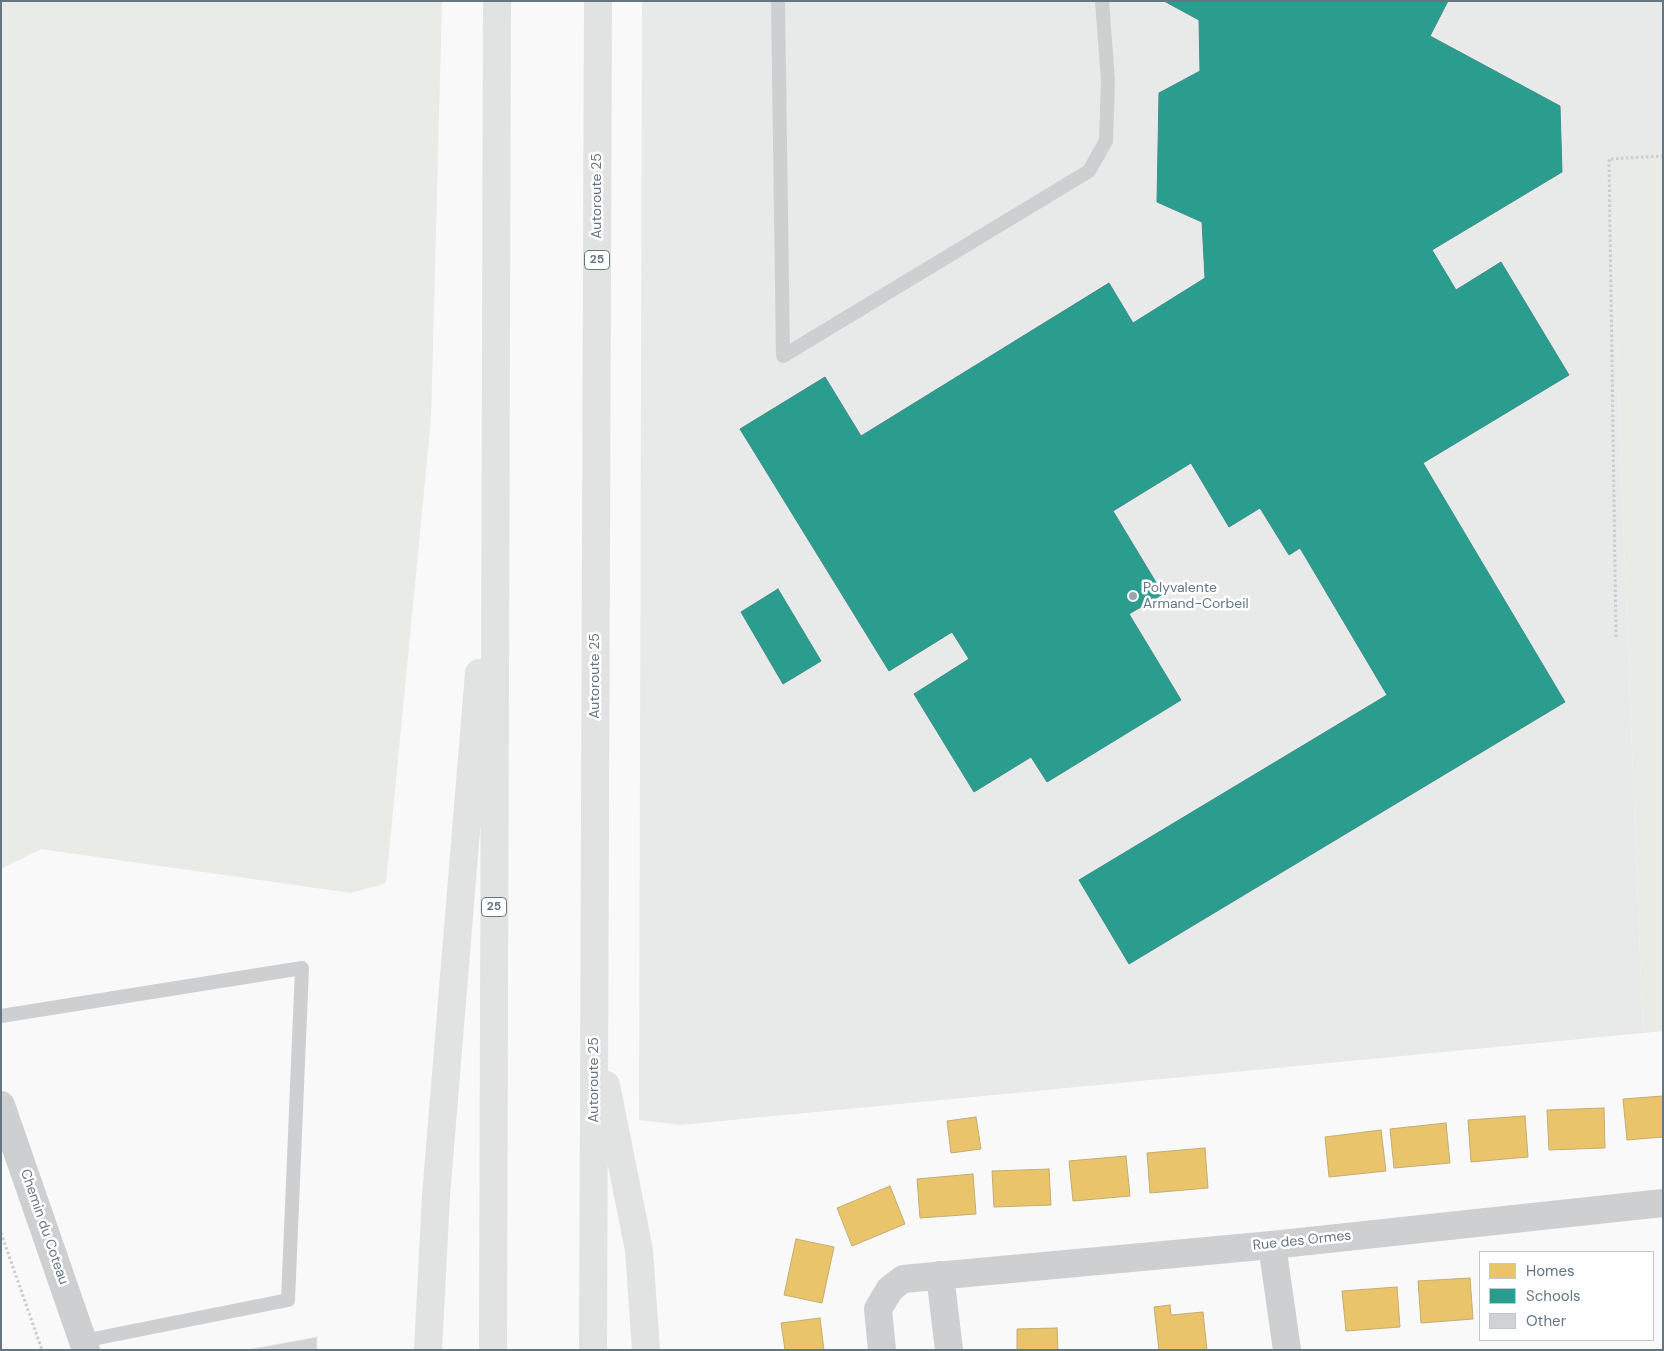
<!DOCTYPE html>
<style>
body{margin:0}
#map{position:relative;width:1664px;height:1351px;overflow:hidden;background:#f9f9f9;font-family:"DM Sans",sans-serif}
canvas{display:block}
.frame{position:absolute;inset:0;border:2px solid #657683;pointer-events:none}
.legend{position:absolute;left:1479px;top:1251px;width:175px;height:90px;box-sizing:border-box;background:#fff;border:1px solid #c1c8cd;margin:0;padding:6px 9px;list-style:none;font-size:15px;color:#657683}
.legend li{display:flex;align-items:center;gap:10px;height:25px}
.legend b{width:25px;border:1px solid #c1c8cd}
</style>
<div id="map">
<canvas width="1664" height="1351"></canvas>
<div class="frame"></div>
<ul class="legend">
<li><b style="height:14px;background:#e9c46a"></b>Homes</li>
<li><b style="height:14px;background:#2a9d8f"></b>Schools</li>
<li><b style="height:14px;background:#d0d2d3"></b>Other</li>
</ul>
</div>
<script>
const context = document.querySelector('canvas').getContext('2d');
context.lineJoin = 'round';
function fillPath(path, color) { context.fillStyle = color; context.fill(path, 'evenodd'); }
const toPath = rows => new Path2D(rows.map(r => 'M' + r).join(''));
function trace(path, color, width, dash) { context.strokeStyle = color; context.lineWidth = width; context.lineCap = dash ? 'butt' : 'round'; context.setLineDash(dash || []); context.stroke(path); }
function drawText(font, color, halo, rows, align = 'center') {
  context.font = font + ' "DM Sans",sans-serif'; context.lineWidth = 5; context.setLineDash([]); context.textBaseline = 'middle'; context.strokeStyle = halo; context.fillStyle = color; for (const [text, x, y, turn = 0] of rows) {
    context.save(); context.translate(x, y); context.rotate((+turn || 0) * Math.PI / 180); context.textAlign = isNaN(turn) ? turn : align; if (halo) context.strokeText(text, 0, 0); context.fillText(text, 0, 0); context.restore();
  }
}
fillPath(toPath([
 [642,1,1663,1,1663,155,1609,159,1643,1033,680,1125,639,1120]
]), '#e8e9e9');
fillPath(toPath([
 [1,1,442,1,431,419,386,883,351,893,41,849,1,869],
 [1663,155,1663,1031,1643,1033,1609,159]
]), '#e8ebe6');
const homes = toPath([
 [1663,1096,1663,1137,1627,1140,1623,1099,1663,1096],
 [1604,1108,1605,1148,1549,1150,1547,1110,1604,1108],
 [1525,1116,1528,1157,1471,1162,1468,1120,1525,1116],
 [976,1117,981,1149,951,1153,947,1121,976,1117],
 [1446,1123,1450,1163,1394,1168,1390,1129,1446,1123],
 [1381,1130,1386,1171,1329,1177,1325,1137,1381,1130],
 [1205,1148,1208,1188,1150,1193,1147,1153,1205,1148],
 [1126,1156,1130,1196,1073,1201,1069,1161,1126,1156],
 [1049,1169,1051,1205,994,1207,992,1171,1049,1169],
 [973,1174,976,1214,920,1218,917,1179,973,1174],
 [890,1186,905,1224,852,1246,837,1208,890,1186],
 [796,1239,834,1247,822,1303,784,1295,796,1239],
 [1470,1278,1473,1319,1421,1323,1418,1281,1470,1278],
 [1397,1287,1400,1327,1346,1331,1342,1291,1397,1287],
 [1170,1305,1171,1315,1203,1312,1207,1350,1159,1350,1154,1307,1170,1305],
 [820,1318,824,1350,785,1350,781,1323,820,1318],
 [1057,1328,1058,1350,1017,1350,1017,1329,1057,1328]
]);
fillPath(homes, '#e9c46a');
trace(homes, '#c1ad72', 1);
const schools = toPath([
 [1164,1,1448,1,1430,36,1560,106,1562,172,1432,250,1456,290,1501,262,1569,375,1423,463,1565,702,1129,964,1079,880,1387,695,1300,548,1289,555,1260,508,1229,527,1191,463,1113,511,1163,594,1129,614,1181,700,1047,782,1031,757,974,792,914,694,969,659,952,632,889,671,740,429,825,377,861,436,1109,283,1133,323,1205,278,1202,222,1157,202,1159,93,1200,71,1199,20,1164,1],
 [778,589,821,661,783,684,741,612,778,589]
]);
fillPath(schools, '#2a9d8f');
trace(schools, '#3c918b', 1);
const building = toPath([
 [317,1337,317,1350,246,1350,317,1337]
]);
fillPath(building, '#d0d2d3');
trace(building, '#e8e8e8', 1);
trace(toPath([
 [1616,637,1609,159,1663,156],
 [1,1233,42,1350]
]), '#cbcccd', 3, [2.5, 2.5]);
trace(toPath([
 [778,1,783,356,1089,171,1106,141,1108,80,1102,1],
 [1,1016,302,968,288,1300,83,1341]
]), '#cecfd0', 14);
trace(toPath([
 [1272,1245,1287,1350],
 [940,1275,949,1350],
 [882,1350,878,1309,890,1289,903,1279,1272,1245,1663,1203]
]), '#cecfd0', 28);
trace(toPath([
 [1,1105,86,1350]
]), '#cecfd0', 28);
trace(toPath([
 [606,1085,639,1250,646,1350],
 [428,1350,436,1196,479,673],
 [493,1350,497,1],
 [593,1350,598,1]
]), '#e1e2e2', 28);
for (const [x, y, r, color] of [
 [1133,596,5,"#99a4ac"]
]) { const dot = new Path2D(); dot.arc(x, y, r, 0, 2 * Math.PI); context.fillStyle = color; context.fill(dot); trace(dot, '#fff', 2); }
for (const [x, y, w] of [
 [597,260,25],
 [494,907,25]
]) { const box = new Path2D(); box.roundRect(x - w / 2, y - 9.5, w, 19, 4); context.fillStyle = '#fff'; context.fill(box); trace(box, '#657683', 1); }
drawText('bold 12px', '#657683', null, [
 ["25",597,260],
 ["25",494,907]
]);
drawText('14px', '#657683', '#fff', [
 ["Autoroute 25",597,196,-90],
 ["Autoroute 25",595,676,-90],
 ["Autoroute 25",594,1080,-90],
 ["Chemin du Coteau",44,1227,71],
 ["Rue des Ormes",1302,1241,-6]
]);
drawText('14px', '#657683', '#fff', [
 ["Polyvalente",1143,588],
 ["Armand-Corbeil",1143,604]
], 'left');
</script>
